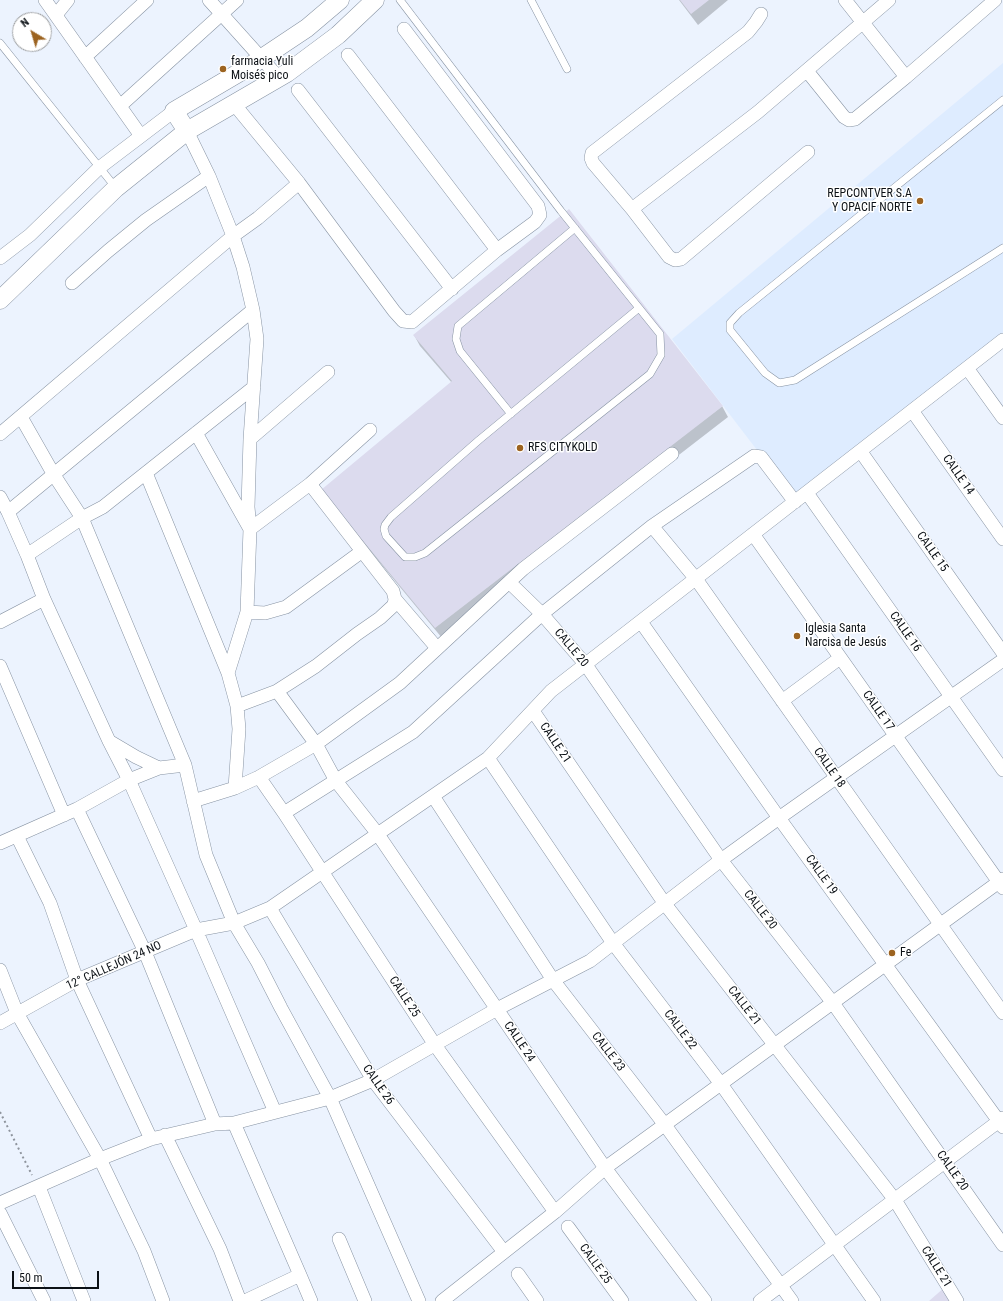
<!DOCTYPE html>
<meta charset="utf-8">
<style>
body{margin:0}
#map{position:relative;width:1003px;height:1301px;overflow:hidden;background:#ecf3fe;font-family:"Roboto Condensed",sans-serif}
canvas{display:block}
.north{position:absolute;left:12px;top:12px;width:40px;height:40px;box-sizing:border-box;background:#fff;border:1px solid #9ea0a2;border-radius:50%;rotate:322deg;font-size:11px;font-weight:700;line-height:16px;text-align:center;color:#0c1116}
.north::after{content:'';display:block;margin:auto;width:14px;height:18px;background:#9c6320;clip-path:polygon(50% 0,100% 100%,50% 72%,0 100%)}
.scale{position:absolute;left:12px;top:1271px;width:87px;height:18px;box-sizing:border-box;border:2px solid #0c1116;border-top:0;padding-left:5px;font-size:12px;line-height:14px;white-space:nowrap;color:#0c1116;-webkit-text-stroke:3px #fff;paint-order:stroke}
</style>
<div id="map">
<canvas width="1003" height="1301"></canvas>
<div class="north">N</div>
<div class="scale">50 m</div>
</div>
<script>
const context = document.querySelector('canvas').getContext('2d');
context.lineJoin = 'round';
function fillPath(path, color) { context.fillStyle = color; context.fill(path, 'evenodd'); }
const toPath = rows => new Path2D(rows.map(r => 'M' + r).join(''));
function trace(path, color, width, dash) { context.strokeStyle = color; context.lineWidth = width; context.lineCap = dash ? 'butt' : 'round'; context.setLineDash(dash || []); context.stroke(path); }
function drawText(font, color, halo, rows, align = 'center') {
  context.font = font + ' "Roboto Condensed",sans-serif'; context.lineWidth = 3; context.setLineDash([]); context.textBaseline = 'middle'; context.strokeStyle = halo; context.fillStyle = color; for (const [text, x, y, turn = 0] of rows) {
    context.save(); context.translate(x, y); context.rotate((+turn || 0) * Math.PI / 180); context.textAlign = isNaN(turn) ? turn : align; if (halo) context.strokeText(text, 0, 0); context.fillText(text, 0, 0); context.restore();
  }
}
fillPath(toPath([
 [1003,63,1003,341,796,501,672,339]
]), '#deecff');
fillPath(toPath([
 [679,0,728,0,698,25],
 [414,335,722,406,728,417,442,638,329,501,452,383,420,346]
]), '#0003');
fillPath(toPath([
 [680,0,709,0,691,14],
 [569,209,723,406,435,628,321,490,452,381,413,335],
 [945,1287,950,1301,929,1301]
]), '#dcdbee');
const lane = toPath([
 [400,0,561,211,660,334,661,355,650,374,425,553,415,557,405,557,386,536,384,529,385,525,391,517,479,440,639,308],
 [531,0,567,69],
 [0,43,116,188],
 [1003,100,739,313,730,323,730,330,765,373,779,383,795,380,1003,248],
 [511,414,460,351,456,339,458,326,575,228]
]);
const street = toPath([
 [45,0,141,136],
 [209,0,279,78],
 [845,0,906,77],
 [761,14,756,22,748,32,592,153,591,158,593,163,632,209,758,112,889,0],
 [56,15,68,0],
 [348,55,497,250],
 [85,57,147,0],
 [807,71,844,117,849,120,855,119,906,77,995,0],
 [298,90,452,289],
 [234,104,299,183,394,311,403,321,412,322,497,250,535,222,540,215,538,206,404,29],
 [120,106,237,0],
 [632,209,669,257,675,260,681,259,808,152],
 [0,258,30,235,99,168,174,111],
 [72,283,108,251,146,220,209,176],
 [967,368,1003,418],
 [913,412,1003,539],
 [21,417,54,475,82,518,185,765],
 [196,433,250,529,310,484,370,430],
 [0,434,233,236,209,176,187,131],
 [250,439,328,372],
 [861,452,1003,653],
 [146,473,228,673,237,706,239,729,235,788],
 [807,493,1003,770],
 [0,497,8,512,27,555,44,599,109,741,129,780,196,930,275,1112],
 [8,512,253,310],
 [652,526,696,579,1003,1013],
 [753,534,1003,888],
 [27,555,82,518,103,507,254,387],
 [509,582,542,614,586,665,721,860,833,1003,1003,1245],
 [395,599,437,648],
 [247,612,265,613,286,607,361,552],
 [0,622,44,599],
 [641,622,779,818,1003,1127],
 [0,666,64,815],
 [228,673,247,612,250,529,248,507,250,439,257,339,253,310,243,267,233,236,258,218,299,183],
 [277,691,316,744,336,781,377,833,605,1168,705,1301],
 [782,701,840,658],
 [237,706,277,691,316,666,357,634,380,618,394,605,395,599,393,591,310,484],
 [533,711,665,904,895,1200,957,1301],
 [109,741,136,757,159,768],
 [488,758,613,943,721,1084,874,1301],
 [259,777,284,813,435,1045,555,1212],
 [433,796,553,980,665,1125,792,1301],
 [193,801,235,788,259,777,316,744,400,683,523,569,672,454],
 [77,809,145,952,215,1124],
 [284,813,413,732,542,614,652,526,754,456,761,457,795,502],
 [17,836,50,903,77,980,151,1139],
 [0,843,77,809,129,780,159,768,185,765,206,855,234,923,258,963,281,1008,330,1098,419,1301],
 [270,908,373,1080,504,1252],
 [0,970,17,1013,100,1159,144,1251,163,1301],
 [0,1023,77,980,196,930,234,923,270,908,488,758,551,691,1003,340],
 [234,1123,300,1275,311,1301],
 [165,1135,220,1249,240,1301],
 [39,1187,84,1301],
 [0,1203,100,1159,151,1139,215,1124,234,1123,330,1098,373,1080,497,1009,590,961,721,860,779,818,1003,660],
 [0,1213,44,1301],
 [568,1227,622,1301],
 [339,1239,365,1301],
 [518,1274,537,1301],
 [245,1301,300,1275],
 [442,1301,555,1212,605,1168,1003,879],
 [760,1301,1003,1118]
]);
const secondary = toPath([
 [187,131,174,111,247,68,307,28,340,0],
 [0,300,116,188,187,131,287,73,338,35,375,0]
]);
trace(lane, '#8793a3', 8);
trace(street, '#8793a3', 14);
trace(secondary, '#8793a3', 19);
trace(toPath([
 [0,1112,32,1175]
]), '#8e949d', 2, [2, 3]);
trace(lane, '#fff', 7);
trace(street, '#fff', 13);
trace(secondary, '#fff', 18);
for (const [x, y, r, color] of [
 [223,69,4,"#9c6320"],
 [920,201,4,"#9c6320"],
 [520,448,4,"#9c6320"],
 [797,636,4,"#9c6320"],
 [892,953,4,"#9c6320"]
]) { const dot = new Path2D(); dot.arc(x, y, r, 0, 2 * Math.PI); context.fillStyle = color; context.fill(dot); trace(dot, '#fff', 1.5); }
drawText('12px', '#0c1116', '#fff', [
 ["farmacia Yuli",231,62],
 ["Moisés pico",231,76],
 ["REPCONTVER S.A",912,194,"right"],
 ["Y OPACIF NORTE",912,208,"right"],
 ["RFS CITYKOLD",528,448],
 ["Iglesia Santa",805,629],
 ["Narcisa de Jesús",805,643],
 ["Fe",900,953]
], 'left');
drawText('12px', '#0c1116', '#fff', [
 ["CALLE 14",958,475,55],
 ["CALLE 15",932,552,55],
 ["CALLE 16",905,632,55],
 ["CALLE 20",571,648,50],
 ["CALLE 17",878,711,55],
 ["CALLE 21",555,743,56],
 ["CALLE 18",829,768,55],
 ["CALLE 19",821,875,54],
 ["CALLE 20",760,910,52],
 ["12° CALLEJÓN 24 NO",114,966,-24],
 ["CALLE 25",404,997,57],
 ["CALLE 21",744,1006,52],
 ["CALLE 22",680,1030,53],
 ["CALLE 24",519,1042,56],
 ["CALLE 23",608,1052,52],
 ["CALLE 26",378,1085,55],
 ["CALLE 20",952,1171,55],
 ["CALLE 25",595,1264,54],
 ["CALLE 21",936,1267,58]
]);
</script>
